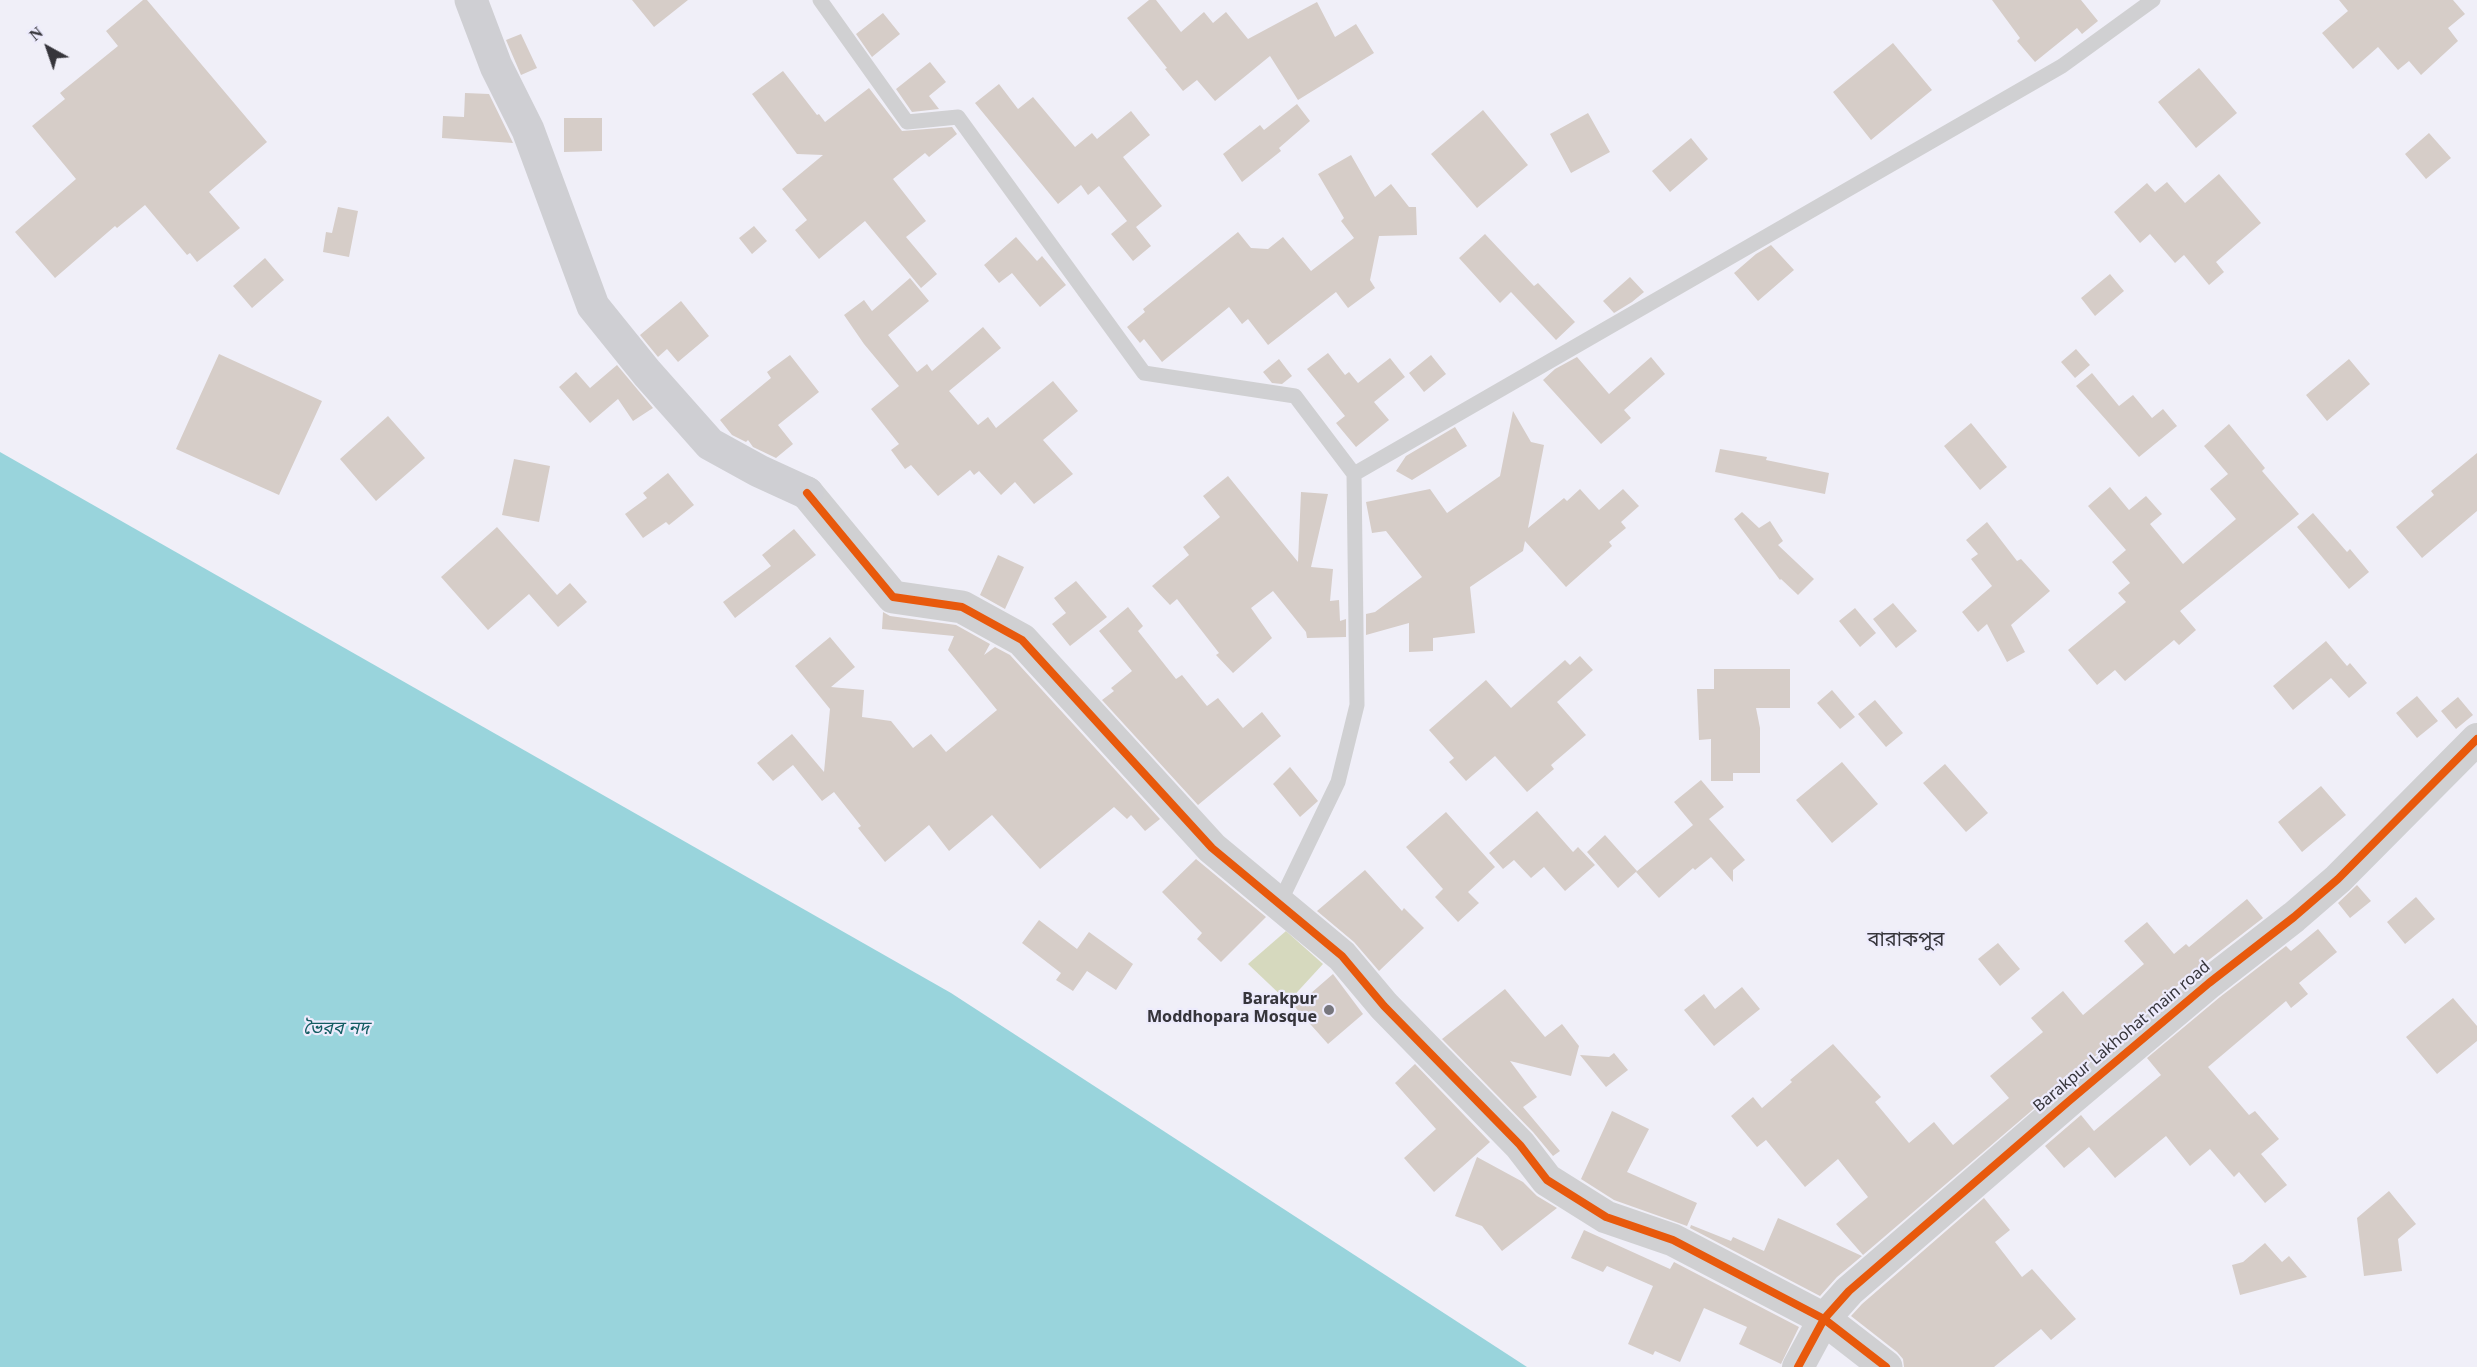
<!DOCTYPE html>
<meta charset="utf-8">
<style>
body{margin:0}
#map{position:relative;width:2477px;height:1367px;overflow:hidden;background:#f0eff8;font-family:Georgia,serif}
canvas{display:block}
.north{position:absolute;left:18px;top:18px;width:60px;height:60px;-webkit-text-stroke:4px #edebfc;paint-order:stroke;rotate:320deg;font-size:16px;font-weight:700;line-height:24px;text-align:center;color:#36353b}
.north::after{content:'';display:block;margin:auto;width:21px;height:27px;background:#36353b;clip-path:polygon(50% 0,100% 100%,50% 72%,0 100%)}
</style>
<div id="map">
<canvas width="2477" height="1367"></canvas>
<div class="north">N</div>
</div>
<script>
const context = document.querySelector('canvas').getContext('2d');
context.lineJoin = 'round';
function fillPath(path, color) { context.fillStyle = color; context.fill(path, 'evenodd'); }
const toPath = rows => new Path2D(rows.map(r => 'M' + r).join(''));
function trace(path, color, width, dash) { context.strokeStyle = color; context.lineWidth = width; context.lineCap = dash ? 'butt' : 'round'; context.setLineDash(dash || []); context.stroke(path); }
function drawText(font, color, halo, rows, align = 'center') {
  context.font = font + ' Georgia,"Noto Sans Bengali",serif'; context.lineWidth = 4.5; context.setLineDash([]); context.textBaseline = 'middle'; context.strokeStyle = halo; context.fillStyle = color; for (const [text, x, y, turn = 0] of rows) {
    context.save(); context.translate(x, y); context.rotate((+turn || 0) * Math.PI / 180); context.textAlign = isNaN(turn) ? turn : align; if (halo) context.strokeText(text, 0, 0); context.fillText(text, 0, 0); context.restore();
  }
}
fillPath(toPath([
 [1286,931,1323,964,1288,1002,1248,964]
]), '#d6d9be');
fillPath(toPath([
 [0,452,951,993,1527,1367,0,1367]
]), '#99d4dc');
fillPath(toPath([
 [143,0,147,0,267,142,209,192,240,228,197,262,190,253,187,255,145,205,117,228,115,226,55,278,15,232,76,179,32,126,65,99,60,93,118,46,106,31],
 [632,0,688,0,654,27],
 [1149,0,1156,0,1181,32,1204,12,1213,23,1226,12,1248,39,1317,2,1335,37,1356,24,1374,53,1298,100,1270,56,1215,101,1197,80,1183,91,1165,69,1167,68,1127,18],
 [1992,0,2081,0,2098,21,2082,34,2077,28,2035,62,2017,41,2020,38],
 [2339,0,2453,0,2465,14,2448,28,2458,41,2421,75,2409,61,2398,70,2378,47,2353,69,2322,33,2348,11],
 [883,13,900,34,872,57,856,34],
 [521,34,537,68,521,75,506,40],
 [1893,43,1932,90,1871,140,1833,92],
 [930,62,946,82,929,96,939,109,912,112,896,89],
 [2199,68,2237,113,2196,148,2158,102],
 [783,71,817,115,819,114,825,122,869,88,902,131,952,127,957,134,929,157,925,153,893,179,926,221,906,237,937,274,921,288,865,221,819,259,795,230,807,220,782,189,823,155,797,154,752,94],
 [999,84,1018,109,1033,97,1075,147,1092,133,1097,139,1131,111,1150,135,1123,157,1162,206,1136,227,1151,246,1133,261,1111,234,1127,221,1099,186,1088,195,1081,185,1058,204,975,103],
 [465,93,489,94,513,143,442,138,443,116,464,117],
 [1297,104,1310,121,1279,148,1281,151,1242,182,1223,154,1260,125,1264,130],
 [1483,110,1528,165,1477,208,1431,154],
 [1588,113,1610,152,1571,173,1550,134],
 [564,118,602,118,602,151,564,152],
 [2429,133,2451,158,2426,179,2405,154],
 [1691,138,1708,159,1670,192,1652,171],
 [1351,155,1375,197,1391,184,1409,207,1416,207,1417,235,1379,236,1370,280,1375,288,1348,308,1336,292,1268,345,1248,319,1242,324,1229,307,1162,362,1144,339,1140,343,1127,327,1145,312,1143,309,1238,232,1251,248,1268,249,1283,237,1311,271,1354,238,1341,221,1344,218,1318,174],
 [2219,174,2261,223,2216,262,2224,272,2209,285,2184,255,2175,263,2150,234,2140,243,2114,212,2147,183,2155,192,2167,182,2185,203],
 [338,207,358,211,349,257,323,252,326,232,332,233],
 [754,226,767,241,752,254,739,238],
 [1485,234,1534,286,1538,283,1575,322,1556,340,1511,292,1500,303,1459,258],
 [1016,237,1037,261,1042,256,1066,285,1040,307,1012,273,999,283,984,265],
 [1771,245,1794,270,1758,301,1734,273,1756,254],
 [265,258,284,280,252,308,233,286],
 [2110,274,2124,291,2095,316,2081,298],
 [1630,277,1644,292,1632,302,1614,313,1603,301],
 [910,278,929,301,888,335,917,372,927,364,932,371,983,327,1001,348,949,391,978,425,988,417,996,428,1053,381,1078,411,1043,440,1073,474,1034,504,1015,482,1001,495,979,471,974,475,970,470,938,496,911,465,905,469,891,450,899,444,871,409,899,386,864,344,844,315,864,300,872,311],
 [681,301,709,336,678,362,667,349,658,357,640,335],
 [2076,349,2090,365,2075,378,2061,362],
 [1328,353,1345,375,1349,372,1358,383,1390,358,1405,377,1374,402,1389,420,1356,447,1336,423,1345,416,1307,369],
 [219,354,322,401,279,495,176,449],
 [790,355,819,392,778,425,793,444,776,458,753,447,748,440,746,442,732,435,720,420,771,378,767,372],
 [1431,355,1446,374,1424,392,1409,373],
 [1577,357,1609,394,1651,357,1665,374,1624,410,1631,418,1601,444,1543,380,1555,369],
 [1279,359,1292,376,1282,384,1272,383,1263,372],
 [2349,359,2370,384,2327,421,2306,395],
 [617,365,653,408,633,421,618,399,590,423,559,387,576,372,590,388],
 [2092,373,2119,406,2133,395,2152,418,2163,409,2177,426,2139,457,2076,386],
 [1513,411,1531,442,1544,445,1528,528,1564,498,1567,501,1580,489,1599,510,1623,489,1639,506,1621,522,1626,528,1609,542,1612,546,1566,587,1525,541,1523,551,1470,587,1475,633,1433,638,1433,651,1409,652,1409,623,1366,635,1366,614,1375,612,1422,577,1386,531,1372,533,1366,502,1430,489,1447,513,1500,476],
 [388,416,425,458,376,501,340,459],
 [1971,423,2007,467,1980,490,1944,446],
 [2229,424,2265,468,2262,471,2299,514,2180,611,2196,630,2179,645,2174,640,2125,681,2115,670,2097,685,2068,650,2126,602,2118,593,2130,583,2112,562,2126,550,2088,506,2110,487,2129,510,2146,496,2162,514,2150,524,2183,564,2236,519,2210,489,2228,474,2204,446],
 [1455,427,1467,446,1412,480,1396,471,1406,456],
 [1720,449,1767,457,1766,460,1829,473,1825,494,1715,472],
 [2477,453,2477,511,2422,558,2396,527,2434,495,2431,491],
 [514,459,550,466,539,522,502,515],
 [668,473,694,505,669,525,666,522,643,538,625,514,647,498,643,493],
 [1228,476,1298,562,1301,492,1328,494,1311,567,1333,569,1330,601,1339,600,1340,621,1346,619,1346,637,1307,638,1306,632,1273,591,1251,608,1272,638,1233,673,1216,655,1219,653,1177,599,1170,605,1152,586,1189,555,1183,547,1220,517,1203,496],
 [1742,512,1759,528,1770,521,1783,541,1778,545,1814,579,1798,595,1781,579,1780,580,1734,519],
 [2313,513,2347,552,2350,549,2369,572,2349,589,2297,527],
 [1987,522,2017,561,2021,559,2050,591,2011,625,2025,652,2007,662,1987,624,1978,632,1962,612,1992,586,1971,559,1978,554,1966,540],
 [497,527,557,595,570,583,587,602,558,627,529,594,488,630,441,577],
 [794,529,816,555,735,618,723,602,771,566,762,555],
 [998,555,1024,567,1005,609,980,595],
 [1076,581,1107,617,1070,646,1052,624,1066,613,1054,598],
 [1893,603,1917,631,1896,648,1873,619],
 [1128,607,1143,626,1138,631,1176,679,1182,675,1207,706,1218,698,1243,728,1262,712,1281,736,1198,805,1102,700,1114,691,1111,688,1132,671,1099,631],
 [1855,608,1876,633,1860,647,1839,621],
 [883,612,890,616,956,625,990,644,984,655,995,647,1010,655,1160,819,1145,831,1131,815,1127,819,1114,807,1040,869,992,815,949,851,929,825,885,862,858,828,861,826,834,792,822,801,793,765,773,781,757,763,792,734,824,772,830,709,795,666,830,637,855,667,831,687,864,690,862,717,891,721,913,748,931,734,946,752,997,710,948,650,954,636,882,629],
 [2326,641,2347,666,2350,663,2367,683,2349,698,2331,678,2293,710,2273,686],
 [1580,656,1593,670,1557,702,1586,735,1551,765,1554,769,1527,792,1495,756,1466,781,1449,762,1454,758,1429,730,1486,680,1511,708,1565,660,1570,665],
 [1714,669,1790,669,1790,708,1756,708,1760,728,1760,773,1733,773,1733,781,1711,781,1711,739,1699,740,1697,689,1714,689],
 [1832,690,1855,717,1840,729,1817,703],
 [2417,696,2438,721,2417,738,2396,713],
 [2458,697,2473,715,2456,729,2441,711],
 [1875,700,1903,733,1886,747,1858,714],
 [1842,762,1878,804,1832,843,1796,800],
 [1945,764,1988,813,1966,832,1923,783],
 [1290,767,1318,801,1300,817,1273,784],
 [1701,780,1724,807,1709,819,1745,860,1733,870,1733,882,1711,857,1695,870,1693,868,1659,898,1636,872,1693,825,1674,802],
 [2321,786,2346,815,2302,852,2278,822],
 [1537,811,1573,852,1578,847,1595,865,1565,891,1544,867,1531,878,1514,860,1503,869,1489,853],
 [1446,812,1495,867,1468,892,1479,903,1458,922,1435,897,1443,889,1406,847],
 [1605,835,1637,871,1618,888,1587,852],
 [1196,859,1266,917,1221,962,1197,939,1202,933,1162,892],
 [1365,870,1402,911,1404,908,1424,928,1379,971,1354,942,1317,911],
 [2357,885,2371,901,2350,918,2338,903],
 [2416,897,2435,919,2405,944,2387,922],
 [2247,899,2263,918,2197,969,1863,1255,1836,1224,1868,1197,1838,1159,1805,1187,1766,1140,1757,1147,1731,1116,1753,1097,1762,1108,1792,1082,1790,1080,1833,1044,1881,1097,1875,1102,1909,1143,1934,1122,1953,1145,2009,1098,1990,1076,2043,1032,2031,1018,2063,991,2083,1015,2144,964,2124,941,2147,922,2174,954,2186,944,2189,947],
 [1039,920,1077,949,1089,932,1133,964,1116,990,1087,971,1073,991,1056,980,1061,973,1022,943],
 [2318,929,2337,952,2299,983,2308,994,2291,1008,2286,1001,2208,1067,2249,1115,2255,1111,2279,1139,2261,1154,2287,1185,2265,1203,2239,1172,2234,1177,2210,1149,2190,1166,2166,1136,2115,1178,2089,1147,2064,1168,2045,1146,2081,1115,2094,1131,2161,1075,2147,1058,2220,997,2286,946,2291,951],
 [1998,943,2020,969,2000,986,1978,959],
 [1333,974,1363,1014,1328,1044,1295,1007],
 [1742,987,1760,1009,1714,1046,1684,1010,1704,994,1715,1009],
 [1505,989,1545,1037,1562,1024,1579,1046,1571,1076,1510,1061,1537,1097,1523,1107,1560,1151,1553,1156,1533,1132,1442,1039],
 [2453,998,2477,1026,2477,1041,2437,1074,2406,1037],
 [1614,1053,1628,1070,1606,1087,1580,1055,1609,1057],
 [1415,1064,1490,1142,1434,1192,1404,1158,1436,1129,1395,1083],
 [1612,1111,1649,1129,1627,1172,1697,1203,1687,1226,1614,1200,1581,1179],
 [1477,1157,1523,1182,1537,1196,1557,1208,1502,1251,1482,1226,1455,1216],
 [2389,1191,2416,1224,2398,1239,2402,1271,2364,1276,2357,1218],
 [1984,1198,2010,1230,1995,1242,2022,1277,2032,1269,2076,1319,2051,1340,2041,1329,1994,1367,1904,1367,1903,1359,1897,1352,1851,1316,1862,1304],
 [1778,1218,1825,1239,1862,1256,1837,1277,1820,1296,1690,1228,1691,1225,1731,1241,1733,1237,1764,1251],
 [1584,1230,1670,1269,1674,1262,1799,1327,1781,1364,1739,1344,1747,1327,1704,1308,1680,1362,1655,1351,1653,1355,1628,1344,1653,1286,1607,1266,1603,1272,1571,1258],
 [2265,1243,2282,1262,2289,1256,2307,1277,2240,1295,2232,1265,2243,1262]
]), '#d6cdc8');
trace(toPath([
 [820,0,907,122,958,117,1144,373,1295,396,1354,474,1357,705,1338,782,1280,902],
 [1354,474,2062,66,2153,0]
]), '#d0d0d2', 15);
trace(toPath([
 [1798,1367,1824,1319,1849,1291,2069,1101,2209,983,2294,917,2338,879,2477,739]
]), '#d0d0d2', 32);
trace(toPath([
 [807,493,893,597,962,607,1022,640,1212,848,1342,956,1384,1006,1520,1145,1547,1180,1606,1217,1673,1240,1824,1319,1886,1367]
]), '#d0d0d2', 33);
trace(toPath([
 [471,0,496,66,528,130,593,306,647,373,710,444,759,471,807,493]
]), '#cfcfd3', 33);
trace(toPath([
 [807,493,893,597,962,607,1022,640,1212,848,1342,956,1384,1006,1520,1145,1547,1180,1606,1217,1673,1240,1824,1319,1886,1367],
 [1798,1367,1824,1319,1849,1291,2069,1101,2209,983,2294,917,2338,879,2477,739]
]), '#e8590c', 8);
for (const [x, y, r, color] of [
 [1329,1010,6,"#77767d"]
]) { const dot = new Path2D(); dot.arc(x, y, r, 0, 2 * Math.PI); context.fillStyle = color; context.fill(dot); trace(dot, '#edebfc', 2); }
drawText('bold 16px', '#36353b', '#edebfc', [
 ["Barakpur",1317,1001],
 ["Moddhopara Mosque",1317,1019]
], 'right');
drawText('16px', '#36353b', '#edebfc', [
 ["Barakpur Lakhohat main road",2123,1038,-40]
]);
drawText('italic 18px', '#125c61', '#edebfc', [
 ["ভৈরব নদ",336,1031]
]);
drawText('20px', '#36353b', '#edebfc', [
 ["বারাকপুর",1906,942]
]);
</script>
